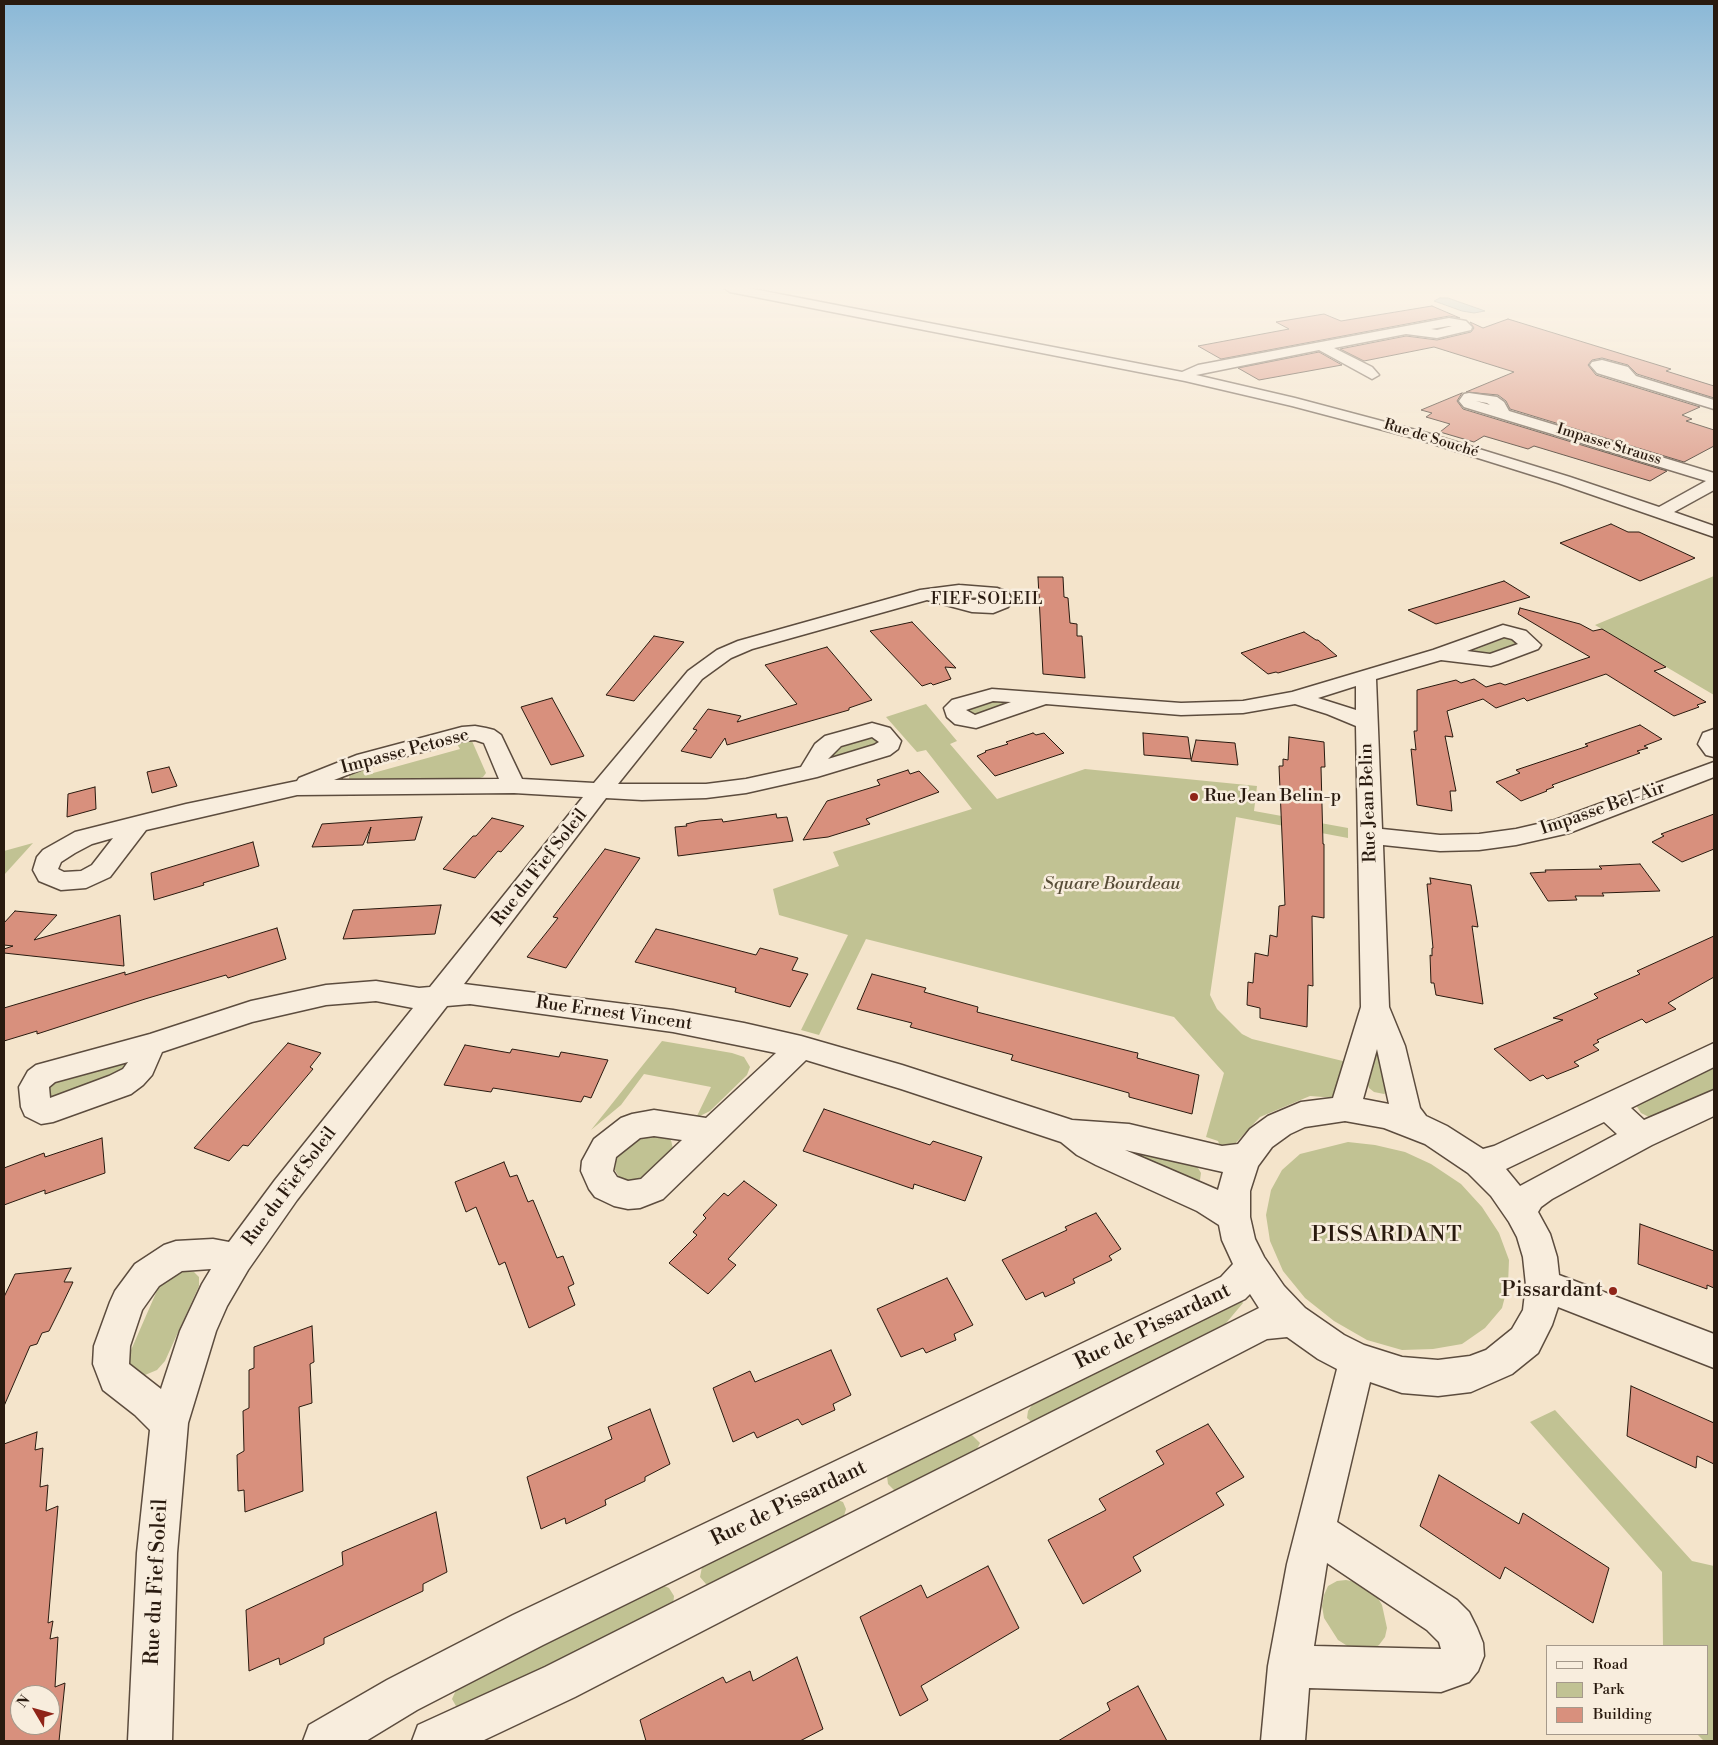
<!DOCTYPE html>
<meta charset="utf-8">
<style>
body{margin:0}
#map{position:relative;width:1718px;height:1745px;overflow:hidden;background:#f4e4cb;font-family:"Libre Bodoni",serif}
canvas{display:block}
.frame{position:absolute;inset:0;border:5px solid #291a0f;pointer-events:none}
.legend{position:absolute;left:1546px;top:1645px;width:162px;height:90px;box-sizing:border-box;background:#f8eddd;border:1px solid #a5998b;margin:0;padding:6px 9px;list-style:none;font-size:15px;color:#291a0f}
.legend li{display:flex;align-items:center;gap:10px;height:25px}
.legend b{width:25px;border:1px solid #a5998b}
.north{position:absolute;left:10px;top:1685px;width:50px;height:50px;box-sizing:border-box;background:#f8eddd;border:1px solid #a5998b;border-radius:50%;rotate:307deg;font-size:14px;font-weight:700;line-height:20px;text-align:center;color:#291a0f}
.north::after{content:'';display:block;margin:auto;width:18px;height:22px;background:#8f2418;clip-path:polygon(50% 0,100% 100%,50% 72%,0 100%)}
</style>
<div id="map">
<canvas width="1718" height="1745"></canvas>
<div class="frame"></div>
<ul class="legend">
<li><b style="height:6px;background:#f8eddd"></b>Road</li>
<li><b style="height:14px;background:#c1c293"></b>Park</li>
<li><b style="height:14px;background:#d8907d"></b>Building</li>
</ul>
<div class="north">N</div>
</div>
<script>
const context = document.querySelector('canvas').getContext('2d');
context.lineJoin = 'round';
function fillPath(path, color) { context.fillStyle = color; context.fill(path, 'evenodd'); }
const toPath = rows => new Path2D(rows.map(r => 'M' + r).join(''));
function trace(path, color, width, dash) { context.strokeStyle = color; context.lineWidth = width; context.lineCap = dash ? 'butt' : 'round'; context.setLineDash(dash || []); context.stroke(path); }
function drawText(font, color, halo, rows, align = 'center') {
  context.font = font + ' "Libre Bodoni",serif'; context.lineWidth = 5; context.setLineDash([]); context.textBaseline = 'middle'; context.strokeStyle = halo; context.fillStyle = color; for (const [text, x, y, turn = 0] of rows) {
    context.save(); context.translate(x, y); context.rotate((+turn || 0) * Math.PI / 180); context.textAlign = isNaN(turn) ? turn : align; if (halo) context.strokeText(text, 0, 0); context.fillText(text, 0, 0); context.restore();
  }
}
fillPath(toPath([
 [1714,576,1714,695,1595,625,1648,603],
 [1510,636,1522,643,1484,657,1472,651],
 [996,699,1006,701,1008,704,976,717,965,711],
 [926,704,957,741,950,744,997,799,1085,769,1257,786,1254,811,1348,828,1348,838,1236,817,1210,995,1217,1009,1242,1034,1252,1039,1347,1062,1336,1098,1310,1096,1260,1117,1230,1149,1220,1146,1218,1141,1206,1137,1224,1073,1174,1017,866,939,819,1035,801,1030,848,935,779,915,773,889,839,866,833,852,972,809,926,750,917,752,886,717],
 [469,738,472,741,486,773,483,777,473,780,353,781,349,779,350,772,361,764,366,775,460,749,454,739],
 [871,738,879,742,879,745,826,764,822,759,832,750],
 [33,843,4,875,4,851],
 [662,1041,732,1053,744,1057,750,1067,747,1075,710,1111,696,1118,711,1087,644,1074,621,1105,591,1130],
 [1377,1045,1388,1092,1384,1094,1374,1092,1369,1088,1367,1083],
 [129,1060,131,1069,48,1100,46,1091,50,1085,56,1081],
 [1714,1060,1714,1090,1667,1115,1653,1119,1641,1113,1636,1105,1640,1097],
 [641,1133,664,1135,671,1140,673,1149,646,1180,626,1182,619,1177,615,1170,616,1159,619,1151],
 [1348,1142,1375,1145,1405,1152,1431,1164,1461,1184,1482,1207,1499,1233,1509,1260,1508,1285,1502,1308,1485,1328,1462,1344,1433,1349,1402,1350,1367,1340,1334,1321,1305,1298,1283,1271,1270,1241,1266,1215,1271,1190,1282,1170,1300,1154],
 [1109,1146,1192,1164,1198,1168,1201,1173,1200,1180,1193,1184],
 [183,1272,194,1272,199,1277,199,1286,165,1361,157,1370,145,1375,135,1375,128,1368,128,1357,159,1286,172,1275],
 [1239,1297,1243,1303,1216,1335,1036,1426,1027,1418,1028,1411,1034,1402],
 [1555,1410,1692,1561,1714,1566,1714,1741,1704,1741,1697,1734,1707,1734,1707,1646,1663,1646,1662,1572,1530,1422],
 [965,1435,972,1435,980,1443,974,1455,901,1491,894,1490,888,1484,887,1476,893,1469],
 [835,1499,843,1502,846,1509,844,1516,839,1524,717,1584,706,1584,700,1577,702,1567,706,1561],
 [1346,1580,1356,1582,1376,1595,1382,1605,1387,1628,1385,1637,1379,1645,1371,1650,1349,1647,1338,1640,1324,1618,1322,1606,1324,1595,1328,1586,1337,1581],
 [662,1585,669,1588,674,1596,673,1606,462,1711,456,1706,452,1699,457,1688]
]), '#c1c293');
const water = toPath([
 [1440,298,1448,298,1485,311,1474,313,1462,311,1434,301,1440,298]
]);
fillPath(water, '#9ebdbe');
trace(water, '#6f7c78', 1);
const building = toPath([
 [1432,306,1460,318,1449,316,1221,359,1198,346,1289,329,1276,322,1324,314,1341,321,1432,306],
 [1508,319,1671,369,1666,371,1714,386,1714,398,1637,374,1628,365,1602,358,1592,360,1588,365,1596,375,1700,407,1682,415,1692,419,1686,421,1714,430,1714,446,1684,462,1510,409,1506,401,1498,395,1466,392,1514,372,1434,347,1364,361,1340,349,1406,336,1437,340,1471,332,1474,328,1470,322,1483,328,1508,319],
 [1319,352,1342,365,1259,380,1238,368,1319,352],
 [1462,393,1457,401,1463,409,1667,471,1650,481,1534,446,1528,449,1484,436,1474,442,1440,432,1450,424,1426,417,1432,413,1421,410,1462,393],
 [1611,524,1628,532,1639,532,1695,558,1640,581,1560,543,1611,524],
 [1038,577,1063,577,1064,597,1068,598,1070,623,1077,624,1077,636,1082,636,1085,678,1043,674,1038,577],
 [1504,581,1530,597,1436,624,1408,610,1504,581],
 [1520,608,1580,624,1593,631,1602,629,1666,667,1654,671,1706,702,1697,705,1699,707,1674,716,1606,674,1527,701,1524,698,1496,708,1483,699,1447,711,1453,737,1445,736,1456,791,1450,791,1452,811,1417,805,1411,749,1416,750,1414,731,1417,731,1417,690,1456,680,1461,683,1474,679,1486,687,1500,683,1505,685,1590,657,1518,614,1520,608],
 [912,622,956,668,945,667,951,679,933,685,931,683,922,686,870,631,912,622],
 [1304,632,1316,640,1318,640,1337,656,1278,673,1276,672,1268,674,1241,653,1304,632],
 [654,636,684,642,634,701,606,695,654,636],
 [827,647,872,700,849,708,849,710,727,745,725,738,711,758,681,751,697,730,693,729,708,709,741,716,737,722,797,704,765,665,827,647],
 [552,698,584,756,551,765,521,707,552,698],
 [1640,725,1662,739,1644,746,1648,748,1637,751,1640,753,1552,785,1554,787,1546,790,1547,791,1521,801,1496,782,1520,773,1516,770,1588,746,1585,744,1640,725],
 [1033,733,1036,735,1044,733,1064,753,995,776,977,756,986,752,985,751,1008,744,1006,742,1033,733],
 [1143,733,1188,737,1191,759,1144,755,1143,733],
 [1289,737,1324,742,1325,767,1321,767,1323,844,1324,844,1324,918,1312,916,1313,986,1308,985,1307,1027,1260,1018,1260,1008,1247,1005,1248,982,1253,983,1255,953,1268,956,1270,935,1277,937,1279,906,1285,905,1279,766,1283,766,1283,759,1288,760,1289,737],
 [1196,740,1235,743,1238,765,1191,761,1196,740],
 [169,767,177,786,152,793,147,772,169,767],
 [908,770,910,774,919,771,939,792,866,819,870,824,828,837,803,840,827,801,880,785,877,780,908,770],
 [95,787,96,809,67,817,68,794,95,787],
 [776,814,777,818,787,817,793,841,678,856,675,827,687,826,686,824,699,821,722,819,723,822,776,814],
 [1714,814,1714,849,1682,862,1652,842,1664,836,1661,834,1714,814],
 [422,817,415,840,367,843,371,827,363,845,312,847,322,824,422,817],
 [492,818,524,826,501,852,498,851,475,878,443,869,473,836,476,836,492,818],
 [253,842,259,866,203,883,204,885,154,900,151,873,253,842],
 [605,849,640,858,566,968,527,957,558,918,553,917,605,849],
 [1640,864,1660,891,1602,893,1604,896,1575,896,1577,900,1548,901,1530,873,1546,872,1545,870,1602,869,1599,866,1640,864],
 [1430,878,1471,885,1478,927,1472,926,1483,1004,1436,995,1434,983,1431,983,1430,955,1432,956,1432,948,1433,948,1427,884,1431,884,1430,878],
 [441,905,435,934,343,939,353,910,441,905],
 [15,911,57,915,34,940,120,915,124,966,4,953,4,949,13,946,4,945,4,923,15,911],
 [277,928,286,959,228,978,226,975,145,999,37,1034,37,1031,4,1041,4,1008,125,972,125,975,277,928],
 [656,929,756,955,760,948,798,958,792,970,808,974,790,1007,735,992,736,988,635,962,656,929],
 [1714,936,1714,977,1668,1003,1676,1009,1646,1023,1642,1019,1597,1040,1599,1042,1593,1045,1599,1050,1574,1062,1579,1066,1547,1079,1543,1075,1530,1081,1494,1049,1563,1020,1553,1018,1598,998,1594,994,1640,974,1637,971,1714,936],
 [872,974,926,988,924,992,978,1007,977,1012,1133,1052,1138,1053,1137,1058,1199,1075,1192,1114,1129,1097,1129,1093,1011,1060,1013,1055,910,1027,912,1023,857,1009,872,974],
 [288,1043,321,1053,310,1067,313,1069,248,1146,243,1145,229,1161,194,1148,288,1043],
 [465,1045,510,1053,512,1049,559,1057,561,1052,608,1060,591,1098,584,1096,581,1102,493,1088,491,1092,444,1085,465,1045],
 [824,1109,930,1145,933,1141,982,1157,965,1201,914,1184,913,1189,803,1151,824,1109],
 [102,1138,105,1173,45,1194,45,1190,4,1205,4,1168,44,1153,45,1157,102,1138],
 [504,1162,510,1177,517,1175,528,1202,533,1200,557,1258,563,1256,574,1284,568,1287,575,1305,529,1328,505,1262,499,1265,476,1207,466,1212,455,1182,504,1162],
 [744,1181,777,1205,728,1259,736,1265,708,1294,669,1263,697,1235,693,1232,706,1218,703,1215,724,1193,728,1196,744,1181],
 [1096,1213,1121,1249,1109,1256,1112,1260,1073,1279,1075,1283,1045,1297,1043,1292,1026,1300,1002,1260,1067,1230,1065,1227,1096,1213],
 [1640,1224,1714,1251,1714,1288,1707,1285,1707,1289,1638,1264,1640,1224],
 [71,1268,64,1282,73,1282,61,1307,49,1331,42,1333,37,1344,30,1346,4,1406,4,1297,15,1274,71,1268],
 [947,1278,973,1325,954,1334,956,1340,926,1353,923,1348,901,1357,877,1309,947,1278],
 [312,1326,314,1362,310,1364,312,1403,299,1407,303,1491,245,1512,244,1490,238,1491,237,1455,244,1451,243,1411,249,1408,249,1370,254,1368,254,1347,312,1326],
 [831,1350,851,1395,833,1404,835,1410,802,1425,798,1419,757,1438,754,1432,733,1442,713,1388,750,1371,755,1382,831,1350],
 [1631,1386,1714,1423,1714,1464,1697,1456,1696,1468,1627,1436,1631,1386],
 [650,1409,670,1464,645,1477,645,1481,605,1500,606,1505,566,1524,565,1518,541,1529,527,1477,612,1439,608,1427,650,1409],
 [1208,1424,1244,1477,1216,1493,1224,1505,1133,1557,1141,1571,1083,1604,1048,1540,1106,1510,1099,1499,1164,1464,1156,1451,1208,1424],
 [37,1432,35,1450,43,1448,40,1487,48,1485,46,1511,58,1506,48,1623,53,1621,50,1639,58,1637,55,1687,65,1683,59,1741,4,1741,4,1444,37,1432],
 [20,1695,50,1695,50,1725,20,1725,20,1695],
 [1439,1475,1519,1524,1523,1513,1609,1568,1593,1623,1505,1567,1500,1579,1420,1526,1439,1475],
 [436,1512,447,1572,423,1584,423,1591,324,1638,324,1644,280,1665,279,1658,249,1671,246,1610,343,1565,342,1552,436,1512],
 [988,1566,1019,1628,921,1686,928,1700,900,1716,860,1617,921,1585,927,1598,988,1566],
 [797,1657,823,1729,800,1741,646,1741,640,1720,723,1677,726,1683,750,1671,753,1681,797,1657],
 [1138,1686,1167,1741,1058,1741,1110,1710,1107,1703,1138,1686]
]);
fillPath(building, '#d8907d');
trace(building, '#291a0f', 1);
const street = toPath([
 [724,288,748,288,1182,372,1198,365,1449,318,1466,321,1472,327,1471,330,1437,338,1406,334,1334,348,1372,367,1379,375,1372,379,1319,350,1196,375,1295,398,1427,433,1570,477,1659,507,1706,481,1464,407,1459,401,1464,394,1469,393,1497,397,1504,402,1509,411,1714,473,1714,490,1674,512,1714,526,1714,537,1558,483,1417,439,1292,406,1185,381,730,292,724,288],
 [1449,326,1452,326,1437,330,1431,329,1449,326],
 [1476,401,1487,403,1490,405,1476,401],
 [1602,360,1628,367,1636,376,1714,400,1714,409,1597,373,1590,365,1592,362,1602,360],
 [959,585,997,588,1008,592,1010,596,1011,603,1008,607,993,613,972,612,927,600,752,649,731,658,702,679,618,784,706,784,746,779,801,767,815,744,825,736,872,723,890,728,901,741,898,749,890,755,817,777,746,793,706,798,642,800,606,798,464,984,673,1010,744,1023,801,1036,902,1065,1072,1120,1129,1124,1222,1146,1238,1144,1250,1129,1268,1116,1301,1102,1333,1098,1361,1007,1356,726,1327,714,1295,704,1243,713,1181,715,1046,704,976,728,955,724,947,717,944,708,952,700,992,689,1181,703,1243,701,1292,692,1433,650,1503,625,1526,631,1541,645,1538,649,1498,664,1491,666,1441,660,1376,679,1382,829,1440,835,1479,834,1516,829,1555,820,1714,762,1714,777,1569,833,1516,845,1479,850,1440,851,1383,845,1389,1007,1405,1046,1420,1108,1426,1116,1447,1126,1483,1149,1494,1146,1714,1043,1714,1067,1631,1108,1644,1120,1714,1090,1714,1116,1652,1145,1552,1199,1541,1207,1538,1212,1550,1234,1557,1257,1559,1275,1714,1334,1714,1368,1558,1307,1552,1325,1538,1353,1512,1374,1471,1392,1438,1396,1402,1393,1370,1382,1337,1522,1457,1600,1469,1612,1477,1628,1483,1643,1484,1656,1478,1671,1469,1682,1441,1692,1309,1688,1305,1741,1261,1741,1268,1666,1287,1564,1337,1369,1318,1359,1287,1337,1267,1339,575,1697,482,1741,412,1741,418,1725,545,1667,1259,1308,1250,1294,1245,1299,543,1645,417,1710,366,1741,303,1741,309,1725,387,1680,513,1615,1221,1277,1233,1264,1222,1240,1219,1225,1197,1211,1096,1165,1077,1155,1061,1142,901,1089,806,1060,663,1199,640,1208,628,1209,614,1206,595,1197,589,1189,581,1171,582,1161,594,1139,621,1118,632,1114,654,1110,706,1118,776,1053,673,1032,470,1004,447,1006,297,1200,248,1270,227,1306,216,1331,188,1423,177,1553,172,1741,128,1741,137,1553,150,1430,135,1415,103,1390,93,1364,94,1346,110,1302,115,1291,135,1264,164,1245,176,1241,213,1239,229,1242,275,1180,413,1008,376,1001,326,1005,252,1022,162,1052,152,1075,143,1085,131,1094,53,1122,41,1124,25,1116,21,1107,19,1087,28,1071,36,1065,150,1034,251,1001,326,985,376,981,419,988,430,987,583,797,514,793,297,795,146,830,110,877,86,888,61,890,39,881,33,870,37,857,43,850,75,832,186,804,297,781,299,778,357,755,462,727,475,726,486,728,494,730,501,735,522,779,594,783,688,671,717,650,738,641,920,590,959,585],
 [959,597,988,598,992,600,973,600,959,597],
 [1504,637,1512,639,1518,644,1490,654,1467,651,1504,637],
 [1356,686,1356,710,1318,698,1356,686],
 [993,701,1011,702,975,715,966,710,993,701],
 [872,737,879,742,874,745,828,759,841,746,872,737],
 [475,740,484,743,499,779,334,780,373,765,463,741,475,740],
 [113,838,92,865,81,871,64,872,58,869,61,862,75,853,92,844,113,838],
 [1377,1049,1389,1104,1363,1099,1377,1049],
 [128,1062,123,1069,109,1076,50,1098,49,1087,55,1082,128,1062],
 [1345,1121,1384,1128,1425,1144,1468,1173,1491,1196,1509,1222,1517,1237,1523,1257,1526,1285,1523,1310,1512,1329,1486,1350,1470,1356,1438,1360,1402,1357,1364,1345,1344,1335,1305,1308,1284,1286,1264,1257,1255,1239,1250,1217,1250,1191,1258,1166,1272,1147,1290,1134,1305,1127,1345,1121],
 [1604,1122,1617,1134,1520,1186,1506,1169,1604,1122],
 [654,1136,682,1140,641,1179,628,1181,617,1177,613,1171,616,1157,640,1138,654,1136],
 [1125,1150,1223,1172,1218,1190,1125,1150],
 [211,1269,202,1284,180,1331,161,1389,129,1364,130,1346,142,1310,159,1286,182,1271,211,1269],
 [1327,1563,1427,1630,1439,1642,1441,1649,1314,1646,1327,1563],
 [1714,729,1714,757,1706,755,1698,744,1703,733,1714,729]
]);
trace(street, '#5c4c3e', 3);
fillPath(street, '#f8eddd');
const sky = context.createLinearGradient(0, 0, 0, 532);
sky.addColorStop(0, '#8ab8d7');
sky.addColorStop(0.54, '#faf3e8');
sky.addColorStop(1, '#faf3e800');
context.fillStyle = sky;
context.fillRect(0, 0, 1718, 532);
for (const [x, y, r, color] of [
 [1194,797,5,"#8f2418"],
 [1613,1291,5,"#8f2418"]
]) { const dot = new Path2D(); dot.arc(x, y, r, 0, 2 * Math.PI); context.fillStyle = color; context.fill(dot); trace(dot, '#f8eddd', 2); }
drawText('15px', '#291a0f', '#f8eddd', [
 ["Rue de Souché",1431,439,17],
 ["Impasse Strauss",1609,445,17]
]);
context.letterSpacing = '1px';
drawText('16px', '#291a0f', '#f8eddd', [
 ["FIEF SOLEIL",987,600]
]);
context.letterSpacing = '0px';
drawText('18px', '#291a0f', '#f8eddd', [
 ["Impasse Petosse",405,752,-15],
 ["Rue Jean Belin",1369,803,-92],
 ["Impasse Bel-Air",1603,809,-19],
 ["Rue du Fief Soleil",540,868,-52],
 ["Rue Ernest Vincent",614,1014,8],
 ["Rue du Fief Soleil",290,1187,-53]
]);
drawText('18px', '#291a0f', '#f8eddd', [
 ["Rue Jean Belin-p",1204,797]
], 'left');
drawText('italic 18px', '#574c37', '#f8eddd', [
 ["Square Bourdeau",1112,885]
]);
drawText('21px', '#291a0f', '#f8eddd', [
 ["Pissardant",1603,1291]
], 'right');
drawText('21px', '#291a0f', '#f8eddd', [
 ["Rue de Pissardant",1153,1327,-26],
 ["Rue de Pissardant",789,1504,-26],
 ["Rue du Fief Soleil",157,1582,-87]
]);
context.letterSpacing = '1px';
drawText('22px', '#291a0f', '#f8eddd', [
 ["PISSARDANT",1387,1236]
]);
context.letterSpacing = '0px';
</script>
